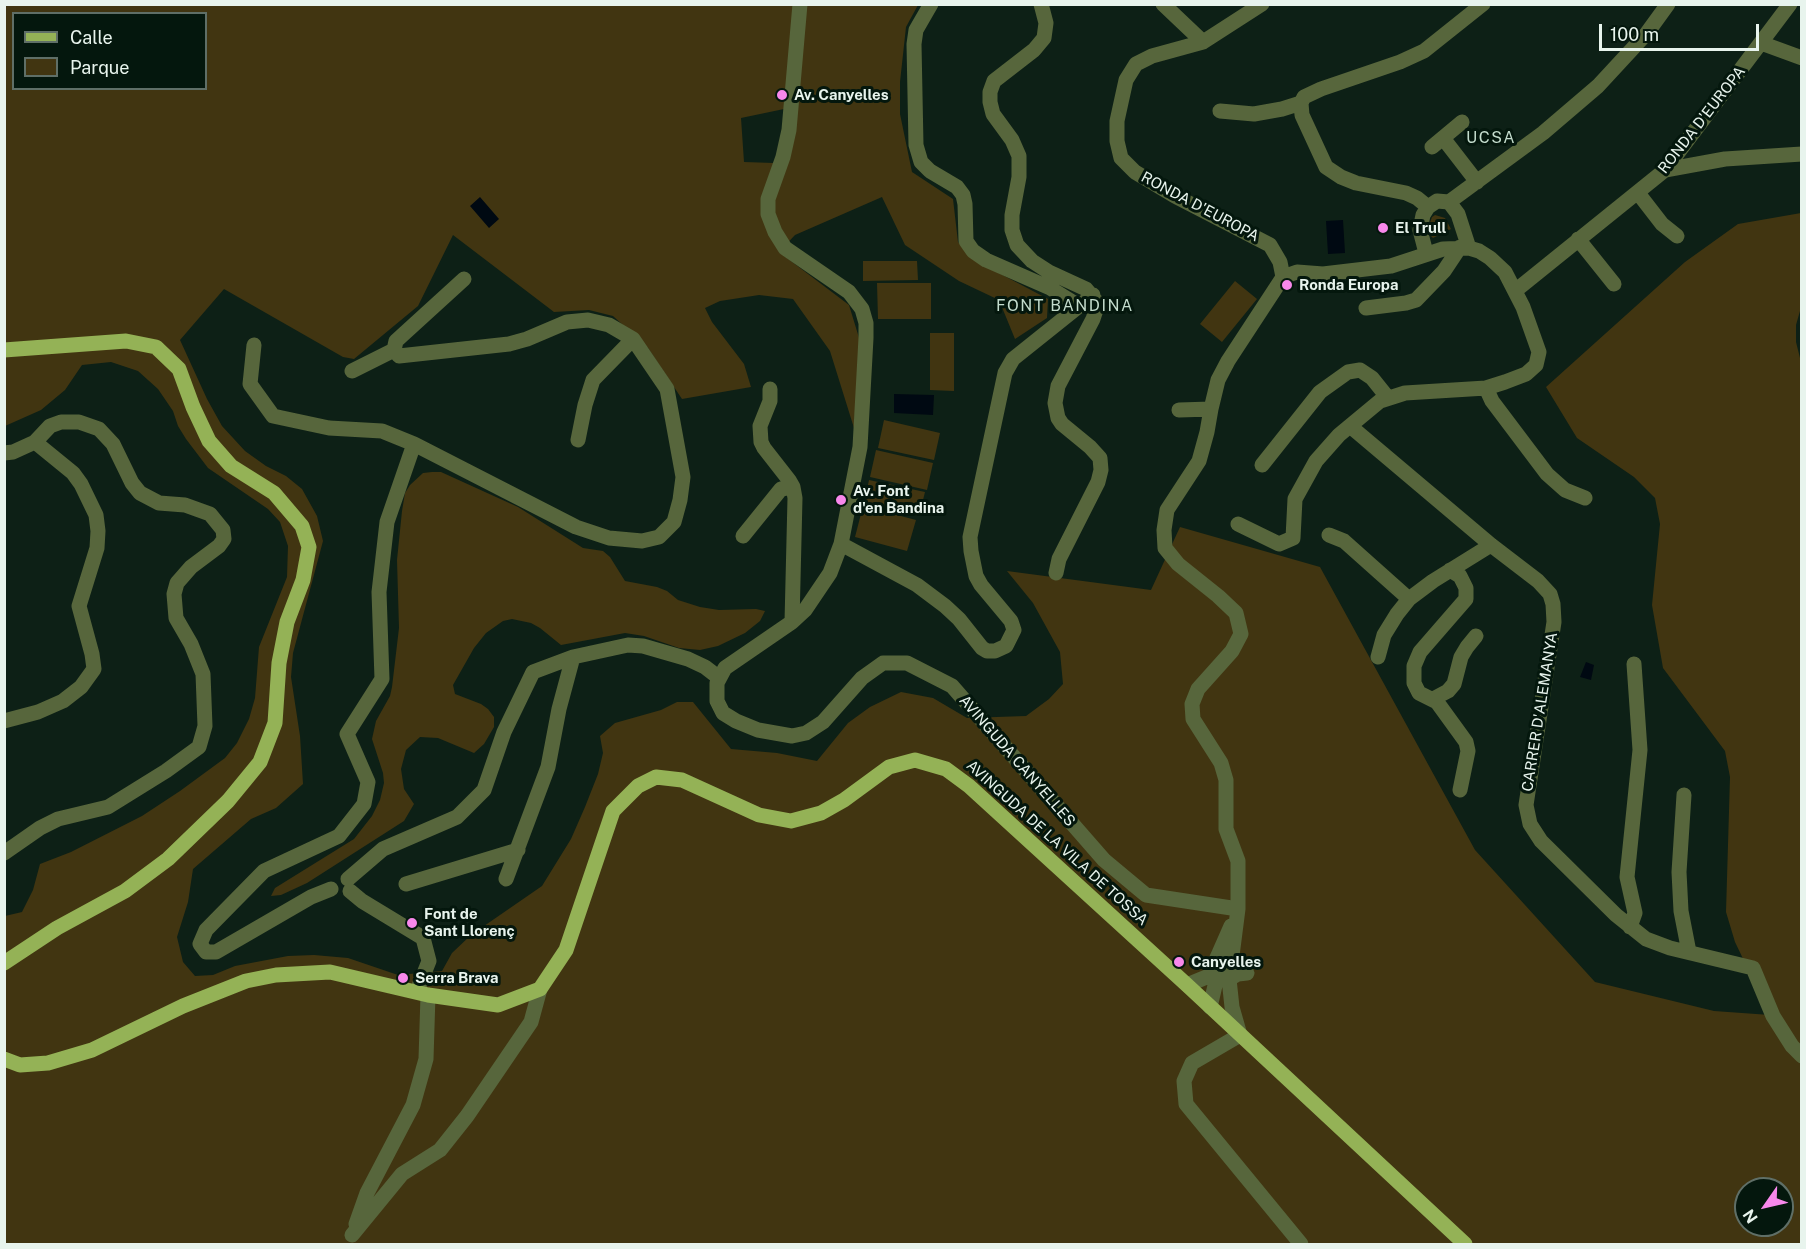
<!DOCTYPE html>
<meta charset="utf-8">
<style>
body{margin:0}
#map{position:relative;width:1806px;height:1249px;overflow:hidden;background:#0d2016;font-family:"Public Sans",sans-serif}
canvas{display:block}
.frame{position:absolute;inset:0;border:6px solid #e8f4ed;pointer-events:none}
.legend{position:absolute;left:12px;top:12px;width:195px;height:78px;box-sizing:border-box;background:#04170d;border:2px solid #5f6f67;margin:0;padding:8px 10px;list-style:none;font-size:18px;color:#e8f4ed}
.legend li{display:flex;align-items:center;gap:12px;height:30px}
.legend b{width:30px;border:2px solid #5f6f67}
.north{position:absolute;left:1734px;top:1177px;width:60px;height:60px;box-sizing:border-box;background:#04170d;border:2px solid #5f6f67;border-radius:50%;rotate:236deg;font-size:16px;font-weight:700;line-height:24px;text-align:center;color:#e8f4ed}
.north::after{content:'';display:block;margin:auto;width:21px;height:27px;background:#f888eb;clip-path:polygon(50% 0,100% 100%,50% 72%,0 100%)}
.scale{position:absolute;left:1599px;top:24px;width:160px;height:27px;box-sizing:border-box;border:3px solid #e8f4ed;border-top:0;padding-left:8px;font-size:18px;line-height:21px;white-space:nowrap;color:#e8f4ed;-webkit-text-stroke:4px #04170d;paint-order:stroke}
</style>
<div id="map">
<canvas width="1806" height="1249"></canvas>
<div class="frame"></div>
<ul class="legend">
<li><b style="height:8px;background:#94b256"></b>Calle</li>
<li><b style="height:16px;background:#413511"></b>Parque</li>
</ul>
<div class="north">N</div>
<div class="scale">100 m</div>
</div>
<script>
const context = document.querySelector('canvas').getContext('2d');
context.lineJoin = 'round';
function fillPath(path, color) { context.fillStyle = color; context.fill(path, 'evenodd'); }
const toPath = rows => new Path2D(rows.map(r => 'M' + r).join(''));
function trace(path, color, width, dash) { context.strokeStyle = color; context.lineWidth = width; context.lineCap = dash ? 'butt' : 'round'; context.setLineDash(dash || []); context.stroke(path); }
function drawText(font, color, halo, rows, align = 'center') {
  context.font = font + ' "Public Sans",sans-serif'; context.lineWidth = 6; context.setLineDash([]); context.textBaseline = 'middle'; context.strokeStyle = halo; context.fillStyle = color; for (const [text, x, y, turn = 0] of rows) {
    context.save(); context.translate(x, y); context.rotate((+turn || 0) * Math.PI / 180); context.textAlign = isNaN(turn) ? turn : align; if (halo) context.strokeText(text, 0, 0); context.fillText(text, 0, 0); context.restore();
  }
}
fillPath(toPath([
 [5,5,918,5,906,27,900,82,900,114,912,172,953,199,958,242,978,262,1048,299,1047,318,1015,339,999,300,959,281,905,245,882,197,795,235,779,252,849,305,860,341,854,428,830,351,793,299,759,295,720,301,705,308,712,322,744,364,751,387,682,399,648,348,613,316,589,310,554,312,453,235,418,306,354,359,343,357,224,289,180,340,207,399,222,426,245,451,266,466,286,476,302,489,317,516,323,541,293,653,291,677,300,736,303,784,276,808,251,819,193,869,188,902,177,937,183,962,195,976,213,975,235,966,288,956,314,955,348,958,398,975,442,971,452,953,471,935,542,886,571,839,585,807,598,774,603,753,600,736,615,723,661,710,677,702,693,702,731,749,777,753,817,761,848,723,870,707,901,692,933,698,967,718,1026,716,1049,699,1063,684,1060,652,1033,603,1007,571,1151,590,1180,527,1320,567,1475,850,1595,982,1714,1011,1770,1015,1735,942,1726,912,1730,777,1725,751,1663,668,1652,605,1660,524,1655,498,1634,477,1577,438,1546,387,1685,262,1738,224,1801,213,1802,304,1796,325,1796,342,1802,366,1801,1244,5,1244,5,916,22,912,33,890,40,864,71,852,142,816,180,791,225,758,237,743,249,719,255,698,259,647,287,577,288,546,280,522,268,509,208,468,186,439,178,426,173,411,158,389,138,371,111,362,82,365,65,390,41,410,5,426],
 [14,14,206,14,206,88,14,88],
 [784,109,782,135,774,163,744,162,741,118],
 [1746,1189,1782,1189,1782,1225,1746,1225],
 [1435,215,1445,218,1451,229,1433,238,1428,233,1429,225,1432,217],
 [863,261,917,261,918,280,863,281],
 [1235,281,1257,299,1222,342,1200,324],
 [877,283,931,283,931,319,878,319],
 [930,333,954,333,954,391,930,390],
 [884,420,940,433,934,460,878,448],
 [876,450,933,463,927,490,870,477],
 [432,472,441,472,518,507,583,548,603,551,610,557,625,581,657,587,667,591,678,600,700,607,719,610,756,609,765,611,760,621,745,633,718,646,700,650,679,648,644,636,625,633,561,645,540,628,531,623,512,619,503,621,486,633,474,648,453,685,455,694,481,704,488,709,494,717,494,727,484,744,474,753,438,738,420,737,406,750,401,769,404,789,414,804,404,821,307,883,281,895,271,896,275,888,354,839,372,816,380,800,384,783,383,773,372,739,376,721,390,696,392,687,399,628,397,560,402,511,405,493,410,485,423,473],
 [869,480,925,492,919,516,864,503],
 [863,506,916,520,907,551,855,537]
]), '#413511');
fillPath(toPath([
 [480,197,499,219,489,228,470,206],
 [1343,220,1345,253,1328,254,1326,221],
 [894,394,934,395,933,415,894,413],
 [1586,662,1594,665,1591,680,1580,677]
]), '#000912');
trace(toPath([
 [800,4,789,130,783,157,768,199,768,214,775,232,785,248,849,292,862,309,866,323,866,338,860,447,841,544,830,573,805,610,792,622,725,668,717,683,717,701,723,713,736,721,758,730,792,736,806,733,823,722,862,678,883,663,907,663,952,686,1104,860,1146,895,1238,909],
 [931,4,916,30,914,44,916,145,921,162,930,171,957,187,963,195,965,204,966,241,973,251,986,260,1050,288,1079,306],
 [1041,4,1046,23,1044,38,1034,50,994,81,990,92,990,102,993,114,1012,140,1019,156,1019,177,1012,215,1012,230,1017,245,1032,261,1049,272,1086,289,1096,301,1097,307,1093,319,1058,386,1055,403,1058,418,1062,424,1090,447,1100,458,1101,470,1098,482,1059,559,1056,573],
 [1163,4,1203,42],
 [1761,43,1802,58],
 [1220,111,1254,114,1282,109,1301,103],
 [1443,138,1477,182],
 [1432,147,1462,122],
 [1665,170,1725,159,1802,154],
 [1638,193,1662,224,1677,236],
 [1449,202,1543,133,1598,86,1647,33,1668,4],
 [1428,207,1417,198,1406,193,1356,183,1341,177,1326,167,1302,115,1301,103,1304,97,1321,89,1400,62,1424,51,1483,4],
 [1578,239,1614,284],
 [1426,253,1420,230,1423,215,1428,207,1437,201,1449,202,1458,214,1469,248],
 [1283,277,1228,361,1218,380,1211,409,1207,432,1199,461,1167,510,1164,530,1165,548,1178,564,1218,596,1236,613,1241,634,1232,651,1198,689,1192,704,1193,719,1221,763,1226,780,1226,829,1238,861,1238,909,1229,979,1232,1007,1240,1035,1192,1063,1184,1081,1186,1104,1301,1244],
 [1515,291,1665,170,1790,4],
 [1366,308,1406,303,1416,300,1444,271,1460,247],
 [254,345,250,384,273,416,329,428,382,431,414,444,576,527,609,538,642,541,659,537,674,522,680,500,683,477,667,389,633,339,609,325,588,320,567,322,527,339,509,344,399,356,394,350,396,341,464,279],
 [352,371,394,350],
 [1486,388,1492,401,1547,474,1565,490,1585,498],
 [770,389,770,401,760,426,761,442,764,448,789,480,793,487,795,498,792,622],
 [1179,410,1211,409],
 [1350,426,1491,545,1538,581,1550,594,1553,604,1554,622,1526,805,1530,824,1541,841,1616,915,1646,939,1670,948,1753,968,1773,1016,1792,1046,1802,1056],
 [578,440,585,405,593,380,633,339],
 [4,453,13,452,35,442,50,426,61,422,79,422,99,429,113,444,132,483,140,493,159,503,185,505,210,514,223,530,224,539,219,546,191,567,177,583,174,594,176,618,191,644,203,674,205,726,199,747,166,771,108,807,58,819,40,828,4,853],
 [1262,465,1320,392,1348,372,1360,370,1372,378,1388,398],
 [1238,524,1279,544,1293,538,1295,499,1316,461,1339,435,1380,401,1405,393,1486,388,1505,382,1526,374,1536,365,1539,352,1523,307,1505,272,1490,258,1479,251,1469,248,1443,249,1391,266,1323,274,1297,272,1283,277,1280,262,1270,245,1175,196,1135,172,1121,158,1117,141,1117,121,1126,80,1136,64,1152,56,1203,42,1262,4],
 [1329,535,1344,541,1409,599],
 [743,536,781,489,793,487],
 [841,544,917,585,945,606,959,619,982,648,987,651,995,651,1006,646,1014,630,1011,621,981,585,976,576,971,551,970,537,1005,373,1013,359,1093,295],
 [1450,570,1460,576,1466,588,1466,599,1420,652,1414,666,1414,683,1419,693,1437,702,1466,742,1468,751,1460,790],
 [1378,657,1384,635,1397,614,1409,599,1433,581,1491,545],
 [1433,699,1448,691,1454,684,1461,657,1467,647,1476,636],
 [4,721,38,712,63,701,81,687,94,669,92,654,79,606,97,548,98,531,96,515,81,484,73,473,35,442],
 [1684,795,1679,872,1681,911,1689,952],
 [348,879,383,849,457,817,484,790,504,732,533,672,573,657,628,645,643,646,688,659,705,667,718,677],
 [506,879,548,767,559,709,573,657],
 [406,884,518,850],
 [331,889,311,897,216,952,206,952,200,944,206,930,264,871,339,836,364,804,368,782,347,734,382,679,379,592,387,522,414,444],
 [350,891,362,901,423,938,429,961,417,991],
 [1630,927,1635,913,1627,877,1640,750,1634,664],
 [1229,979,1238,974,1247,973],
 [1187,985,1209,976,1231,926],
 [1210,1007,1220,964],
 [356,1224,367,1193,413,1105,426,1059,428,995],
 [352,1235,402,1174,440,1150,467,1116,531,1022,540,989]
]), '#57663c', 15);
trace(toPath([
 [4,350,126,341,156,347,179,369,193,407,209,441,231,466,274,493,302,526,309,547,303,580,287,622,279,663,275,723,260,762,228,801,168,859,125,891,57,928,4,963],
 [4,1059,20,1065,48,1063,92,1050,183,1006,246,981,276,975,330,972,428,995,498,1005,540,989,566,950,613,811,638,786,656,777,682,780,759,815,791,821,821,813,844,800,889,767,915,760,946,769,969,786,1187,985,1465,1244]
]), '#94b256', 15);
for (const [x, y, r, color] of [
 [782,95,6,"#f888eb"],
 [1383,228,6,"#f888eb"],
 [1287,285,6,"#f888eb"],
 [841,500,6,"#f888eb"],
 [412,923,6,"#f888eb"],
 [1179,962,6,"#f888eb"],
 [403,978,6,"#f888eb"]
]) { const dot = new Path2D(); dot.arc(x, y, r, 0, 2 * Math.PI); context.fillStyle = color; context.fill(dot); trace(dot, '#04170d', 2); }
drawText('bold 15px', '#e8f4ed', '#04170d', [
 ["Av. Canyelles",794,95],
 ["El Trull",1395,228],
 ["Ronda Europa",1299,285],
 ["Av. Font",853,491],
 ["d'en Bandina",853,508],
 ["Font de",424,914],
 ["Sant Llorenç",424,931],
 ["Canyelles",1191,962],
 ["Serra Brava",415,978]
], 'left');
drawText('15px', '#e8f4ed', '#04170d', [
 ["RONDA D'EUROPA",1702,120,-52],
 ["RONDA D'EUROPA",1200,207,28],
 ["CARRER D'ALEMANYA",1540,712,-81],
 ["AVINGUDA CANYELLES",1017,761,49],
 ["AVINGUDA DE LA VILA DE TOSSA",1057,843,42]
]);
context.letterSpacing = '1.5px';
drawText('16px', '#c4dccd', '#04170d', [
 ["UCSA",1491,138],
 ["FONT BANDINA",1065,306]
]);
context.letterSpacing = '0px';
</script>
